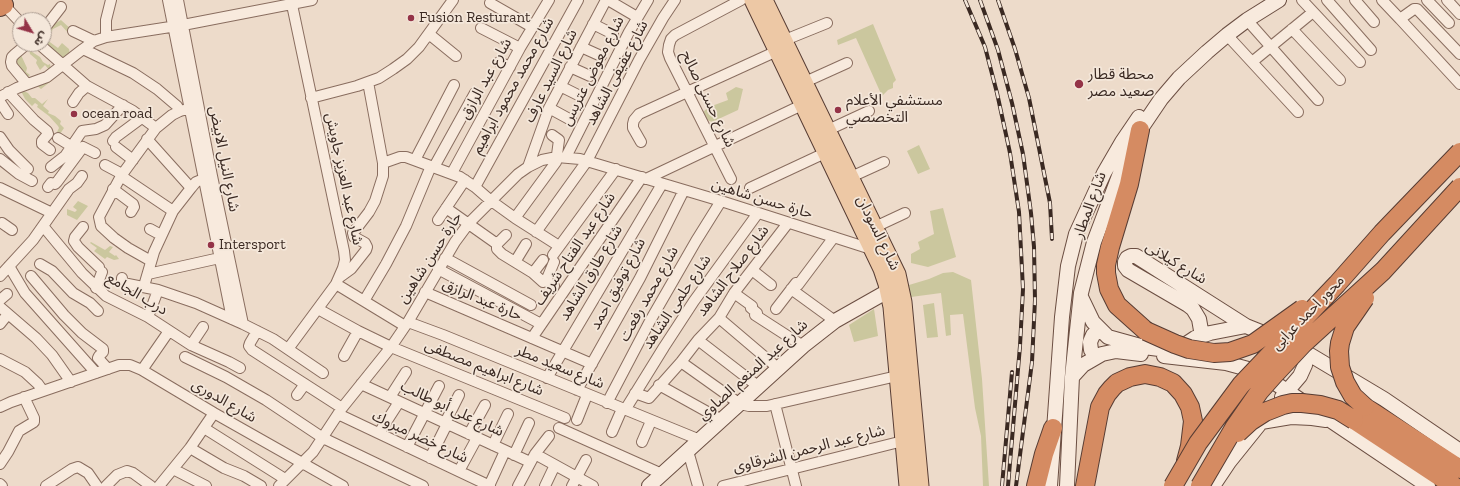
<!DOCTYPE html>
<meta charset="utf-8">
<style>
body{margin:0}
#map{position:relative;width:1460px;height:486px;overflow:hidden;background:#eddbca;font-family:"Zilla Slab","Noto Sans Arabic",serif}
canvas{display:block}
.north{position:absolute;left:12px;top:12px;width:40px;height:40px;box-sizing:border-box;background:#f4e7da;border:1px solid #aa9b90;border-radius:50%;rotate:128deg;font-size:11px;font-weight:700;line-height:16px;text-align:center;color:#3a2922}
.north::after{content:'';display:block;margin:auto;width:14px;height:18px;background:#943347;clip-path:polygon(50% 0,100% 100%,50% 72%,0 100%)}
</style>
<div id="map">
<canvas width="1460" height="486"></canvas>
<div class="north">ش</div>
</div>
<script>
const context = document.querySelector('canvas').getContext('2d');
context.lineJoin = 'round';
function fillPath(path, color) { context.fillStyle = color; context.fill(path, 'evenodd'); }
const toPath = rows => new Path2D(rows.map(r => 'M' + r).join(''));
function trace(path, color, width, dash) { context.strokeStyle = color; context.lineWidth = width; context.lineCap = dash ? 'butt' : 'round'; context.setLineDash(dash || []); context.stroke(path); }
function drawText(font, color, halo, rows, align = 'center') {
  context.font = font + ' "Zilla Slab","Noto Sans Arabic",serif'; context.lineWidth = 3.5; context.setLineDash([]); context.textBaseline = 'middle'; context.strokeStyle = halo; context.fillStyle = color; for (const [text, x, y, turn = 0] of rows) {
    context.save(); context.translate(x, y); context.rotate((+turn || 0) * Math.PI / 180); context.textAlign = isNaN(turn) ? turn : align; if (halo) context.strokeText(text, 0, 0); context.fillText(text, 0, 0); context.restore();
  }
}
fillPath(toPath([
 [61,20,73,31,70,35,61,25,53,29,47,40,58,48,62,43,69,49,70,55,61,62,44,42,44,31,47,32,54,24],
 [873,24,896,80,893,83,893,88,888,90,882,96,856,38,838,45,837,40],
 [29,50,40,57,43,62,48,65,50,64,51,72,45,65,40,70,36,63,37,60,30,54],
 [16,55,21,55,27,68,26,72,30,75,24,81,16,71],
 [64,69,55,78,41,89,35,84,24,91,28,93,32,98,35,98,42,104,48,99,43,106,49,111,48,113,55,116,61,121,60,124,64,128,60,134,57,132,59,128,58,126,49,116,37,107,38,105,35,103,32,106,25,99,21,91],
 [736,87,743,89,738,110,712,122,705,119,703,112,709,107,728,100,726,93],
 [919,145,930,169,918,174,907,151],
 [78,201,88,206,77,220,67,215,67,209,75,212,77,210,73,207],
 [943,208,956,257,928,267,911,263,911,254,920,249,918,242,934,234,930,211],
 [91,242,105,250,110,246,113,247,109,252,115,256,116,255,119,259,114,260,107,257,105,259,94,251,97,248,90,243],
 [953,272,971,280,982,379,989,486,983,486,981,436,975,408,963,314,950,315,951,335,946,336,941,293,911,297,909,285,929,279,943,273],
 [934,303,938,337,927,338,923,305],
 [874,309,878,336,854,342,849,325]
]), '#cbc79e');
const street = toPath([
 [168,0,232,319],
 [178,0,212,176,243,324],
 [608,0,637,17],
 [1302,0,1360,62],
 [1327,0,1371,50],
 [1355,0,1374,22],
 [1382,0,1400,19,1414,9,1417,9,1460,54],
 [1427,0,1449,23],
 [1447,0,1460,14],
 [490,3,532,27],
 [4,5,20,22],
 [1400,19,1460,84],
 [1247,20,1318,100],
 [593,24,613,34],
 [481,28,520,48],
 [44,29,61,7],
 [1292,29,1340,80],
 [73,31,94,41],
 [429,34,456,56],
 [1227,35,1298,112],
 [106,37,106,20,111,0],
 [785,40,827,23],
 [39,44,87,86,133,111,156,128],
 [581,47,601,56],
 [83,49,133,73,157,89,177,106,180,111],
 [499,62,510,67],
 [1252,62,1313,12],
 [570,67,590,76],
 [805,82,847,63],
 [27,84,12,66,11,62,12,57,15,54,27,44],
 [560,86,578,95],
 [8,92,34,120,47,131,48,134,42,141,42,144,50,150],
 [0,97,17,88,47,77,83,49,94,41,106,37,183,25,312,0],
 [311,98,357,86,379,78,393,69,407,59,419,47,453,0],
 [0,102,8,114],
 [73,102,79,93,87,86],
 [549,108,571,120],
 [828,130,869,111],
 [0,137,9,150,28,169],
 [58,138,71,146],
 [147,139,191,188],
 [113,141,116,137,143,117],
 [641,142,633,128,633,124,634,120,639,114,777,51],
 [116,147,133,160],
 [566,157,629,32,648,0],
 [0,159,19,174,32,181],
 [415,160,454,85],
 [383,163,400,157,406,157,460,177,475,187,490,200,515,218,559,246],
 [105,165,122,174],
 [51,167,65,156,82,131,96,129,105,125,123,105],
 [434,167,475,93],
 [528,167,549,108,606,0],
 [452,173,520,48,549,0],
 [121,176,173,211],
 [851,177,884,162],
 [646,179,802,105],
 [731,179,670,58,668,52,669,45,671,39,675,35,741,0],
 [48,187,51,183,55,184,57,182,83,147,95,153],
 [475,187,578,0],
 [0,188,52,213],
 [750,188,825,153],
 [113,189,133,204,134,207,131,212],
 [446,208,497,244,497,249,502,254,533,273,543,282,546,281,554,286],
 [515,218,556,162,559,140,552,135],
 [438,220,465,180],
 [2,223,12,230],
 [43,226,82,273,106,296,148,317,191,345,229,362,240,368],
 [83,227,75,237,74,241,78,247,99,267],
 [875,227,905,213],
 [150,229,161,235],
 [536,232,587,161,639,60,663,18,675,0],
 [497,244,506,235],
 [553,255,616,169],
 [445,258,531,305],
 [151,261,128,248,114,238,101,226,99,217,121,176,156,128,172,115,180,111,196,107],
 [515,262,526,244],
 [40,264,52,271,73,293,90,303,98,311],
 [9,266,25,293,96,373],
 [438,269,541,324],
 [752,270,771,285],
 [533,273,543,260],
 [148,274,224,257],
 [0,276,33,240,69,189,77,183,82,176],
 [31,276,64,315,82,333,103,349,103,352,99,356,98,358,108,369],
 [340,277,351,269,366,250,367,247,365,243,354,237,353,233,369,212,375,201,383,176,383,163,368,82],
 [122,278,122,282,123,283,158,290,196,303,243,324,273,339,323,373],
 [546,281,554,262],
 [336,284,405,326],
 [144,286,154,252,173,211,191,188,196,182,208,177],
 [96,288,102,272],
 [791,289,835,321],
 [425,292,592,364],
 [734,293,752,306,751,308,757,313,755,315,803,346],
 [0,300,7,294],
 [364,301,386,264,406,226,431,166],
 [0,307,36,338,52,355,71,382],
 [318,309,358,331,391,347,565,418],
 [776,309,796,283,798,285,834,237],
 [148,317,158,290],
 [719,318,779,369],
 [408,322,443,335,700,440],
 [0,324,8,314],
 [257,331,250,343,249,346,252,350,342,408],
 [532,338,642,177],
 [698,340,759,387],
 [191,345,203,327],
 [288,349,336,284,343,268,345,260,344,251,291,0],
 [344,356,358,331],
 [185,357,226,377,266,400,323,438,423,486],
 [0,359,25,372,38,384,43,391],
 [681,362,740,404,749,406,767,406,897,376],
 [142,370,169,331],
 [547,378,662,184],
 [361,384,530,462],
 [659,385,722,420],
 [577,390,640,278,684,190],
 [635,393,649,398,681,362,698,340,719,318,734,293,788,223],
 [297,395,305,384],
 [390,397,406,372],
 [607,403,650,321,696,241,721,201],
 [775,404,796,486],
 [0,407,11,402,119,365,130,365,142,370,214,413,343,486],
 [625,410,664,347,694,301,758,213],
 [338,414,490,486],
 [577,420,587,395],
 [445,423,459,395],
 [204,428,285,479],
 [559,428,662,474],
 [612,432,622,409],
 [379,433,399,402],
 [469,434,485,405],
 [642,442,651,421],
 [493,445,508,414],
 [407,447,439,386],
 [190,448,224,468,244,476,261,486],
 [688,451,698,486],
 [535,454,593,486],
 [514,455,529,423],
 [430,458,447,424],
 [0,464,8,452,19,431,34,422,34,418,24,397],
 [173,469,206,486],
 [459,471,477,438],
 [0,484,2,486],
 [46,486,72,469,78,467,88,473,97,486],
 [106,486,117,475,127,471,133,473,151,486],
 [159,486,190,448,214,413],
 [279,486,313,452,342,408,391,347,408,322,455,242,469,223,518,174,528,167,542,160,557,157,580,159,721,201,871,249],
 [489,486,505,451],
 [518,486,535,454,549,436],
 [545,486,555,465],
 [572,486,586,460],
 [723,486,903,441]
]);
const secondary = toPath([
 [1081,297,1093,322,1108,337,1144,347,1167,350,1177,350,1195,338,1210,333,1246,326,1271,336,1307,353,1384,399,1460,451],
 [1202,336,1199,319,1193,309,1188,305,1128,270,1125,266,1125,262,1127,258,1131,256,1136,256,1246,326],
 [1164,356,1226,363,1248,369,1269,379,1428,486],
 [1096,357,1091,350,1090,342,1093,335,1100,330],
 [1072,377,1083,365,1102,354,1116,351,1141,354],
 [1282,397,1300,376,1305,365,1307,353],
 [1261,422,1291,417,1312,418,1326,420],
 [649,486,803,346,835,321,888,291],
 [1050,486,1062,317,1068,266,1076,234,1104,173,1122,142,1139,117],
 [1067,486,1072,377,1081,293,1094,242,1122,168,1140,130,1161,99,1179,78,1207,52,1227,35,1247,20,1279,0],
 [1213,486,1229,462,1266,416]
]);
const primary = toPath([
 [752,0,881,269,886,284,891,307,907,486],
 [765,0,898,274,904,302,921,486]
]);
const highway = toPath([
 [0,7,4,5],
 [1140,130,1129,184,1110,247,1106,265,1106,273,1109,289,1117,305,1146,331],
 [1365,407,1460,469],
 [1354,420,1454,486],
 [1036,486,1044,454,1053,428],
 [1085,486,1100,407,1107,394,1112,388,1117,383,1130,377,1145,374,1160,377,1173,383,1183,394,1190,407,1193,421,1190,446,1186,461]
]);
trace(street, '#896d5f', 12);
trace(secondary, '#6b4e42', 16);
trace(primary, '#573c33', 17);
trace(highway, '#573c33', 20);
trace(street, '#f8eadd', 10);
trace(secondary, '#f8eadd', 14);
trace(primary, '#edc8a5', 15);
trace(highway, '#d58b62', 18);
const rail = toPath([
 [965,0,985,47,997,93,1010,153,1019,212,1023,289,1020,346,1008,486],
 [980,0,998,50,1012,103,1023,154,1031,213,1034,247,1035,300,1032,362,1016,486],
 [998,0,1015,49,1029,98,1050,203,1052,239],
 [1002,486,1012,372]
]);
trace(rail, '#3a2922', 4);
trace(rail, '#f4e7da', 2.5, [8]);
const highwayBridge = toPath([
 [1365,298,1345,327,1340,343,1339,351,1340,367,1345,382,1353,396,1365,407],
 [1146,331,1175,344,1189,349,1214,353,1230,352,1253,344,1302,309],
 [1238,433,1251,421,1265,412,1283,405,1292,403,1302,403,1320,405,1338,410,1354,420],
 [1173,486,1198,443,1241,385,1337,284,1382,233,1460,152],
 [1200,486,1234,428,1259,392,1274,375,1304,343,1383,271,1460,187]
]);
trace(highwayBridge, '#573c33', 20, []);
trace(highwayBridge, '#d58b62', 18);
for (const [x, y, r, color] of [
 [411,18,4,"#943347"],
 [1079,84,5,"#943347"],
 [838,110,4,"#943347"],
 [74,114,4,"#943347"],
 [211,245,4,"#943347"]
]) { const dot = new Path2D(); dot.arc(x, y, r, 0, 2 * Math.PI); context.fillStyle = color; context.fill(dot); trace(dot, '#f4e7da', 1.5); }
drawText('15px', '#3a2922', '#f4e7da', [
 ["Fusion Resturant",419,18],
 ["محطة قطار",1088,75],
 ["صعيد مصر",1088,92],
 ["مستشفي الأعلام",846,101],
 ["التخصصي",846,118],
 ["ocean road",82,114],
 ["Intersport",219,245]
], 'left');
drawText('15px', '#3a2922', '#f4e7da', [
 ["شارع معوض عتريس",593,71,-63],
 ["شارع عفيفى الشاهد",617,73,-62],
 ["شارع السيد عارف",551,76,-64],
 ["شارع عبد الرازق",486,79,-61],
 ["شارع محمد محمود ابراهيم",513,86,-61],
 ["شارع حسنى صالح",708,99,64],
 ["شارع النيل الابيض",224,159,79],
 ["شارع عبد العزيز جاويش",344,179,78],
 ["حارة حسن شاهين",762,199,17],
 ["شارع المطار",1090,205,-70],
 ["شارع السودان",878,233,64],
 ["شارع عبد الفتاح شريف",575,249,-56],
 ["حارة حسن شاهين",430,258,-57],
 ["شارع كيلانى",1176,263,31],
 ["شارع صلاح الشاهد",733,271,-53],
 ["شارع طارق الشاهد",591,273,-59],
 ["شارع توفيق احمد",618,284,-62],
 ["درب الجامع",137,294,31],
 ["شارع محمد رفعت",649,294,-61],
 ["حارة عبد الرازق",482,300,23],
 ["شارع حلمى الشاهد",677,302,-56],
 ["محور احمد عرابى",1308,313,-46],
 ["شارع سعيد مطر",560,367,22],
 ["شارع ابراهيم مصطفى",484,368,22],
 ["شارع عبد المنعم الصاوي",753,370,-42],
 ["شارع الدورى",224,401,30],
 ["شارع على أبو طالب",452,409,25],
 ["شارع خضر مبروك",420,437,25],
 ["شارع عبد الرحمن الشرقاوى",809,449,-14]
]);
</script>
